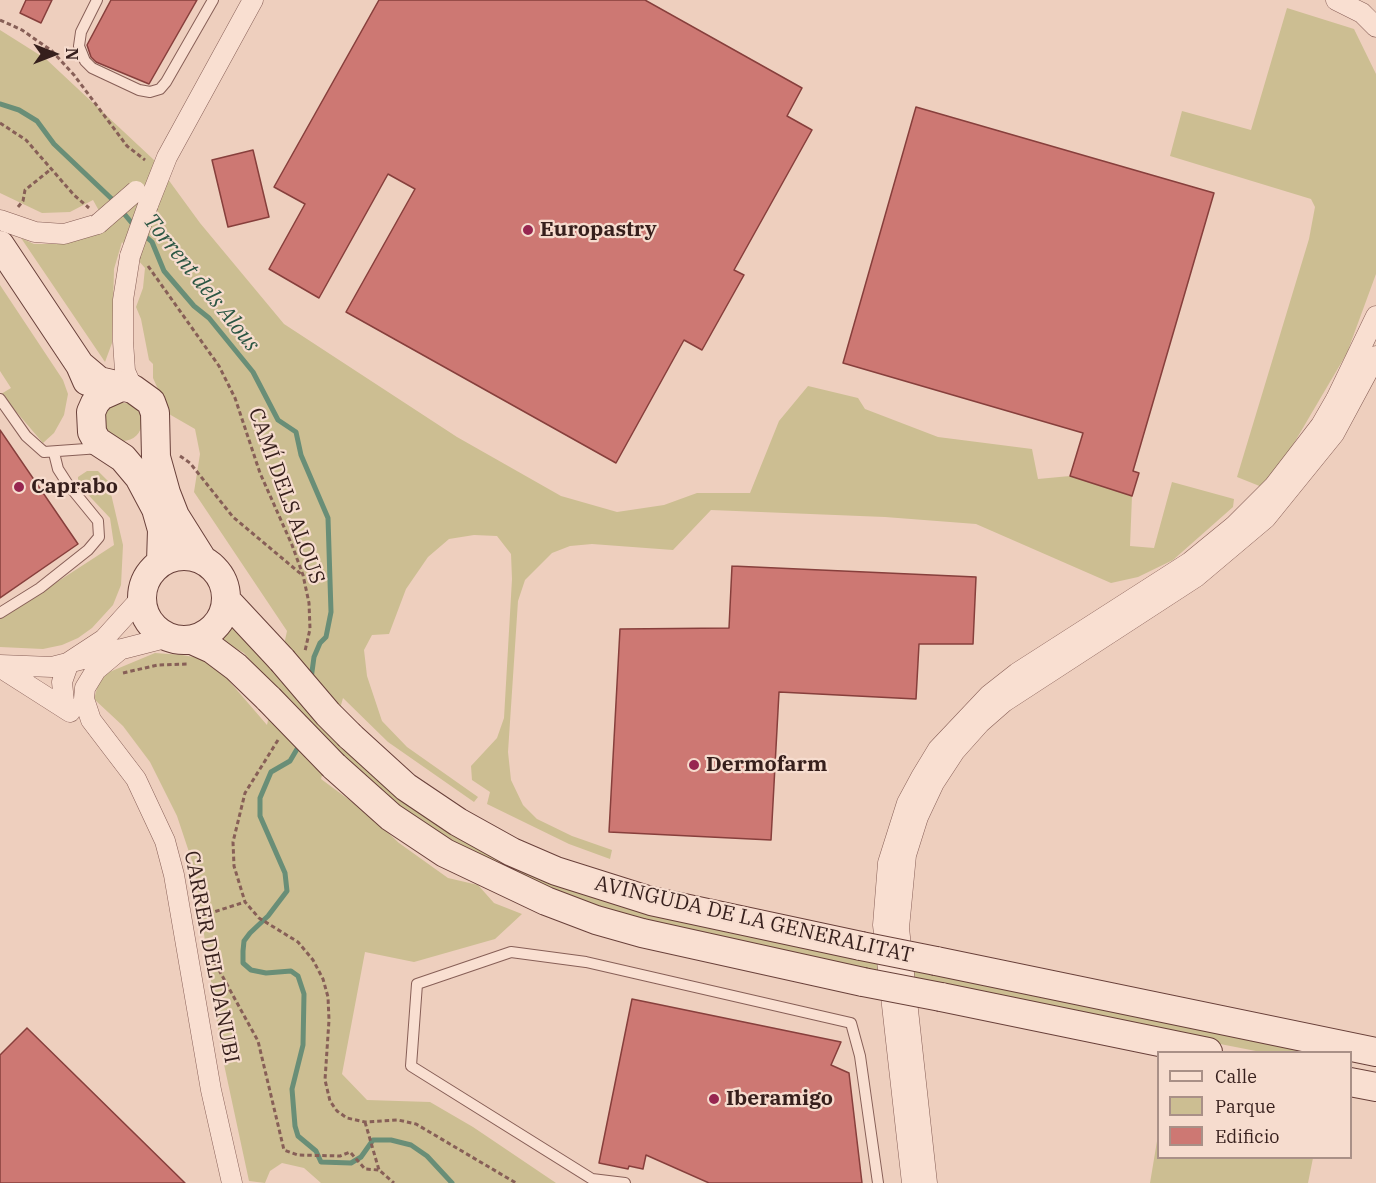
<!DOCTYPE html>
<meta charset="utf-8">
<style>
body{margin:0}
#map{position:relative;width:1376px;height:1183px;overflow:hidden;background:#eecfbe;font-family:"IBM Plex Serif",serif}
canvas{display:block}
.legend{position:absolute;left:1157px;top:1051px;width:195px;height:108px;box-sizing:border-box;background:#f6dcce;border:2px solid #a99087;margin:0;padding:8px 10px;list-style:none;font-size:18px;color:#361f1c}
.legend li{display:flex;align-items:center;gap:12px;height:30px}
.legend b{width:30px;border:2px solid #a99087}
.north{position:absolute;left:24px;top:24px;width:60px;height:60px;-webkit-text-stroke:4px #f6dcce;paint-order:stroke;rotate:90deg;font-size:16px;font-weight:700;line-height:24px;text-align:center;color:#361f1c}
.north::after{content:'';display:block;margin:auto;width:21px;height:27px;background:#361f1c;clip-path:polygon(50% 0,100% 100%,50% 72%,0 100%)}
</style>
<div id="map">
<canvas width="1376" height="1183"></canvas>
<ul class="legend">
<li><b style="height:8px;background:#f9dfd1"></b>Calle</li>
<li><b style="height:16px;background:#ccbe92"></b>Parque</li>
<li><b style="height:16px;background:#cd7873"></b>Edificio</li>
</ul>
<div class="north">N</div>
</div>
<script>
const context = document.querySelector('canvas').getContext('2d');
context.lineJoin = 'round';
function fillPath(path, color) { context.fillStyle = color; context.fill(path, 'evenodd'); }
const toPath = rows => new Path2D(rows.map(r => 'M' + r).join(''));
function trace(path, color, width, dash) { context.strokeStyle = color; context.lineWidth = width; context.lineCap = dash ? 'butt' : 'round'; context.setLineDash(dash || []); context.stroke(path); }
function drawText(font, color, halo, rows, align = 'center') {
  context.font = font + ' "IBM Plex Serif",serif'; context.lineWidth = 4.5; context.setLineDash([]); context.textBaseline = 'middle'; context.strokeStyle = halo; context.fillStyle = color; for (const [text, x, y, turn = 0] of rows) {
    context.save(); context.translate(x, y); context.rotate((+turn || 0) * Math.PI / 180); context.textAlign = isNaN(turn) ? turn : align; if (halo) context.strokeText(text, 0, 0); context.fillText(text, 0, 0); context.restore();
  }
}
fillPath(toPath([
 [1287,8,1354,29,1376,74,1376,274,1347,353,1267,489,1237,477,1309,239,1315,207,1311,199,1170,156,1182,111,1251,130],
 [0,30,46,59,154,160,200,223,284,324,457,437,561,496,617,512,664,505,697,493,750,493,779,421,808,386,858,398,865,409,938,437,1032,449,1038,479,1070,476,1132,496,1130,546,1154,548,1172,482,1234,499,1233,507,1173,560,1138,577,1111,583,976,524,885,517,711,510,673,550,592,544,570,546,552,553,525,580,518,601,508,752,511,780,523,805,537,819,572,836,612,850,610,859,569,844,487,804,490,792,472,780,471,766,497,738,504,718,512,579,511,554,497,536,474,535,449,539,428,557,406,589,389,634,372,635,364,650,367,676,382,721,407,747,478,797,474,802,388,742,343,698,333,733,488,849,1332,1052,1261,1052,1067,1014,592,908,443,838,374,788,329,749,321,779,367,813,399,843,448,878,478,885,494,903,522,914,495,939,414,962,365,952,342,1074,367,1100,430,1102,473,1127,556,1183,321,1183,304,1168,282,1163,270,1171,265,1183,249,1181,222,1055,194,867,177,816,150,762,123,726,94,699,98,685,107,673,155,653,182,655,211,660,267,725,275,688,244,653,219,639,230,624,278,673,287,631,194,492,200,454,195,429,169,414,153,378,153,364,149,360,141,319,136,307,143,288,145,268,122,242,114,269,112,343,105,362,21,238,34,244,55,244,93,236,108,227,93,200,70,212,42,213,0,193],
 [0,285,63,380,68,394,64,415,54,433,43,443,1,394,11,388,0,371],
 '104 422a19 19 0 1 1 38 0a19 19 0 1 1-38 0Z',
 [87,471,98,471,108,481,123,545,121,585,113,605,92,628,78,638,62,645,43,649,0,647,0,619,114,545,110,518,78,484,78,477],
 [1158,1135,1158,1158,1313,1158,1308,1183,1150,1183]
]), '#ccbe92');
trace(toPath([
 [0,104,19,110,37,121,54,144,115,202],
 [121,210,136,228],
 [143,234,152,242,164,271,194,306,209,318,253,372,278,420,296,432,301,455,328,518,331,612,326,637,320,643,314,657,311,679],
 [300,744,290,761,271,772,260,798,260,816,285,873,287,891,268,916,250,933,244,941,243,951,243,963,251,970,266,973,291,971,298,976,304,994,303,1045,292,1089,295,1126,298,1136,316,1151,321,1162,351,1163,361,1157,373,1140,391,1140,411,1145,427,1156,452,1183]
]), '#698e77', 5);
const building = toPath([
 [26,0,52,0,41,23,20,13,26,0],
 [111,0,197,0,149,84,96,62,91,57,87,45,111,0],
 [379,0,645,0,802,88,787,116,812,130,734,270,744,275,702,350,684,340,616,463,346,312,415,189,388,174,319,298,269,269,305,204,274,187,379,0],
 [916,107,1214,193,1133,471,1139,473,1132,496,1070,476,1083,433,843,363,916,107],
 [253,150,269,217,228,227,212,160,253,150],
 [0,430,78,544,0,598,0,430],
 [732,566,976,577,973,644,919,644,916,699,779,692,771,840,609,832,620,629,729,628,732,566],
 [632,999,841,1042,831,1065,849,1073,862,1183,709,1183,646,1155,643,1169,629,1166,628,1169,599,1163,632,999],
 [27,1028,185,1183,0,1183,0,1055,27,1028]
]);
fillPath(building, '#cd7873');
trace(building, '#873f3c', 1.5);
const lane = toPath([
 [97,0,81,32,79,46,85,61,92,68,139,90,150,92,160,89,166,82,213,0],
 [0,399,26,436,44,452,100,448],
 [0,613,40,588,88,550,99,537,98,521,67,483,58,469,54,453],
 [625,1183,592,1179,411,1066,417,984,511,952,586,962,851,1023,860,1056,878,1183]
]);
const street = toPath([
 [1336,0,1362,13,1376,27],
 [148,205,167,157,253,0],
 [0,220,35,232,64,234,98,224],
 [130,256,123,300,123,341,125,371,133,389],
 [121,649,96,670,85,688,84,699,91,720,136,779,165,841,174,875,211,1090,232,1183],
 [0,665,52,667,169,637],
 [1,668,70,712],
 [69,710,64,702,62,682,69,662,104,639,142,597],
 [912,1183,883,925,888,863,907,803,921,777,938,749,989,695,1017,673,1190,562,1234,526,1274,486,1321,425,1336,399,1376,316],
 [927,1183,899,928,906,855,918,817,934,783,955,751,980,723,1004,702,1196,577,1266,518,1334,434,1376,356]
]);
const secondary = toPath([
 [0,245,80,365,87,381],
 [80,365,99,381,133,389,151,402,155,413,156,457,166,493,175,516,202,559],
 [119,388,101,396,95,403,91,412,92,432,97,441,123,458,139,477,156,509,162,530,161,562],
 '142 598a42 42 0 1 1 84 0a42 42 0 1 1-84 0Z',
 [227,601,282,660],
 [192,640,212,649,236,667,269,699],
 [350,736,406,787,458,822,512,852,556,871,651,901,861,946],
 [334,766,391,817,445,853,546,901,596,920,642,933,863,982],
 [936,961,1376,1052],
 [941,997,1208,1052],
 [1350,1082,1376,1087]
]);
trace(lane, '#875f57', 12);
trace(street, '#875f57', 21);
trace(secondary, '#69403a', 30);
trace(toPath([
 [0,20,22,30,52,51,74,75,127,146,145,160],
 [0,123,26,140,74,195,89,208],
 [18,207,23,201,25,190,50,170],
 [148,266,219,366,235,398,260,473,292,545,303,575,309,603,310,629,305,651],
 [180,456,190,463,233,517,301,574],
 [123,673,158,665,187,664],
 [278,740,245,793,233,842,234,866,245,902,259,918,298,942,313,960,323,979,328,997,329,1020,325,1080,330,1101,337,1111,347,1118,365,1122,398,1120,416,1124,516,1183],
 [201,916,245,902],
 [208,950,258,1041,284,1150,298,1155,340,1156,350,1152,365,1169,379,1170,394,1183],
 [365,1122,379,1170]
]), '#875f57', 3, [4.5, 3]);
trace(lane, '#f9dfd1', 10);
trace(street, '#f9dfd1', 20);
trace(secondary, '#f9dfd1', 28);
const streetBridge = toPath([
 [98,224,136,191],
 [130,256,148,205]
]);
const secondaryBridge = toPath([
 [282,660,328,714,350,736],
 [269,699,334,766],
 [861,946,936,961],
 [863,982,941,997]
]);
trace(streetBridge, '#875f57', 21, []);
trace(secondaryBridge, '#69403a', 30, []);
trace(streetBridge, '#f9dfd1', 20);
trace(secondaryBridge, '#f9dfd1', 28);
for (const [x, y, r, color] of [
 [528,230,6,"#972650"],
 [19,487,6,"#972650"],
 [694,765,6,"#972650"],
 [714,1099,6,"#972650"]
]) { const dot = new Path2D(); dot.arc(x, y, r, 0, 2 * Math.PI); context.fillStyle = color; context.fill(dot); trace(dot, '#f6dcce', 2); }
drawText('bold 21px', '#361f1c', '#f6dcce', [
 ["Europastry",540,230],
 ["Caprabo",31,487],
 ["Dermofarm",706,765],
 ["Iberamigo",726,1099]
], 'left');
drawText('21px', '#361f1c', '#f6dcce', [
 ["CAMÍ DELS ALOUS",286,496,70],
 ["AVINGUDA DE LA GENERALITAT",754,920,13],
 ["CARRER DEL DANUBI",211,957,79]
]);
drawText('italic 22px', '#2b5643', '#f6dcce', [
 ["Torrent dels Alous",201,283,51]
]);
</script>
